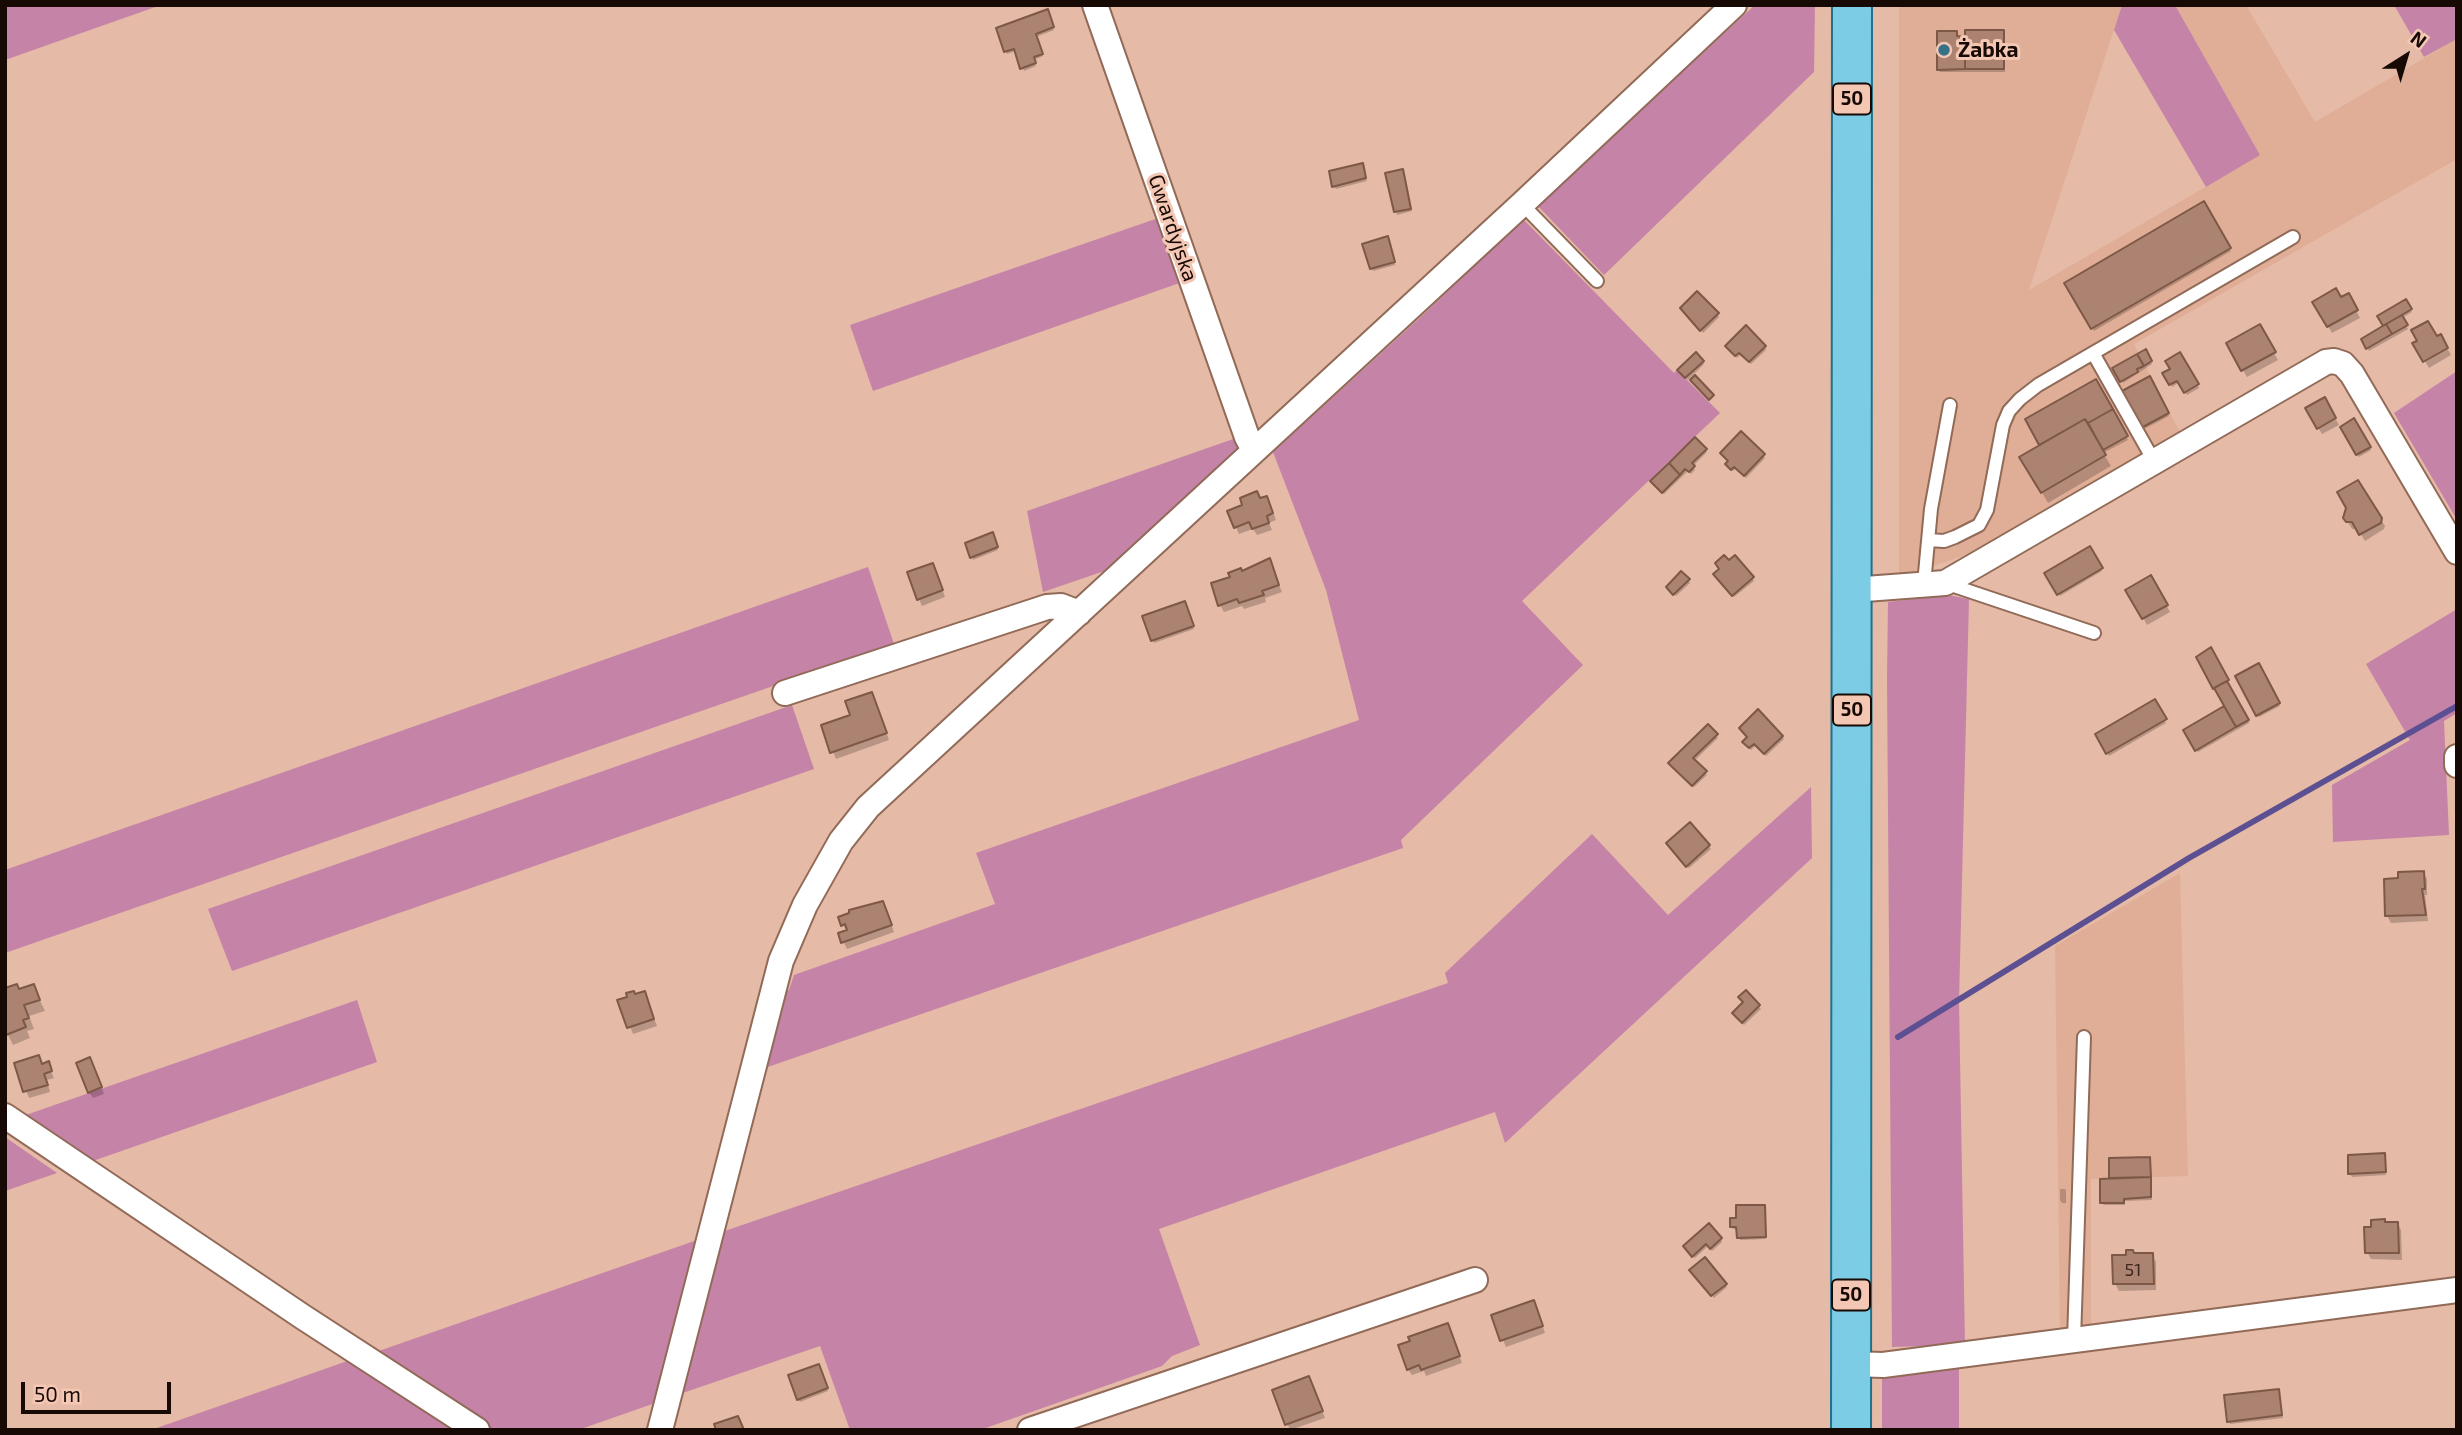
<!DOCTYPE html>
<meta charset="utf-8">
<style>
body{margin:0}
#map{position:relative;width:2462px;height:1435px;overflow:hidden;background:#e5baa6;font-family:"Exo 2",sans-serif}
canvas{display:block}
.frame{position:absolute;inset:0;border:7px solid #170904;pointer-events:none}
.north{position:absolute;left:2371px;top:21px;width:70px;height:70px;-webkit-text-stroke:5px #f3c7b3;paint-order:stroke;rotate:37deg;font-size:19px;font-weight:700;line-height:28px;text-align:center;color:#170904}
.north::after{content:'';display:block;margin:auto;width:24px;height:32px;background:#170904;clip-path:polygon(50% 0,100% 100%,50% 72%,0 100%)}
.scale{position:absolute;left:21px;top:1382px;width:150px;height:32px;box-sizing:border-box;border:4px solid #170904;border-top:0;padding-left:9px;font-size:21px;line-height:24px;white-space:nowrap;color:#170904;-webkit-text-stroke:5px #f3c7b3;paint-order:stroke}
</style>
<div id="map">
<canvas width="2462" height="1435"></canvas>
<div class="frame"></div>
<div class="north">N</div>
<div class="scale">50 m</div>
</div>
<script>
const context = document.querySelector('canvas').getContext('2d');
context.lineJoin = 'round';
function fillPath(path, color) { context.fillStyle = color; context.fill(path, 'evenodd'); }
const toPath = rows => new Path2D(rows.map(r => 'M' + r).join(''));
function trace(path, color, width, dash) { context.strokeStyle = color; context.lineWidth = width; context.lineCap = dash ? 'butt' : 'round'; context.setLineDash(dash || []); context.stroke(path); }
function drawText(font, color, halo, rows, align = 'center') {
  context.font = font + ' "Exo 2",sans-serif'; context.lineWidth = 6; context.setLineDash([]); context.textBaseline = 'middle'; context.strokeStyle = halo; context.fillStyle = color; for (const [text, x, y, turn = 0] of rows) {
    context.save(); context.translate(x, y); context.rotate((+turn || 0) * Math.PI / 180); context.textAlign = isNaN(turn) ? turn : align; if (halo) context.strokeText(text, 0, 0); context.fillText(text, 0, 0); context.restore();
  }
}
fillPath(toPath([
 [1899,5,2122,5,2029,290,2260,155,2175,5,2246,5,2315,122,2457,39,2457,159,2134,344,2181,434,1971,553,1899,578],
 [2180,873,2188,1176,2091,1179,2091,1330,2060,1333,2055,946]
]), '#e0ae97');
fillPath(toPath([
 [5,5,161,5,5,60],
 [1755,5,1815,5,1814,72,1604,275,1537,205],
 [2122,5,2175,5,2260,155,2206,187,2114,30],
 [2394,5,2457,5,2457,39,2424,57],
 [1164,216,1188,280,873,391,850,325],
 [1523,219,1674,373,1677,370,1720,413,1522,601,1583,665,1401,840,1403,848,759,1070,782,993,789,990,794,975,995,904,976,853,1359,720,1326,590,1273,452,1424,314],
 [2457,371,2457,520,2394,413],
 [1239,437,1241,453,1119,566,1043,592,1027,511],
 [868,567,894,644,5,953,5,870],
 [1948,595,1969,599,1959,1001,1965,1345,1892,1347,1887,678,1888,602],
 [2457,609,2457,713,2444,721,2449,835,2333,842,2332,785,2410,740,2366,664],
 [792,705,814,769,232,971,208,909],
 [1811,787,1812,858,1505,1143,1495,1112,1159,1229,1200,1345,1172,1356,1162,1366,980,1430,850,1430,820,1346,674,1396,716,1234,1448,983,1445,973,1592,834,1668,915],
 [357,1000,377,1062,87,1163,20,1117],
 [5,1137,57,1173,5,1191],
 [700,1239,658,1402,578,1430,491,1430,373,1353],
 [353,1359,465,1430,151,1430],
 [1959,1366,1959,1430,1882,1430,1882,1377]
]), '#c683a8');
fillPath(toPath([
 [1048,14,1054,30,1036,37,1043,56,1034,60,1036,66,1024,71,1016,51,1007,54,998,29],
 [1956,32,1957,38,2003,32,2005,72,1940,72,1939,69],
 [1363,168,1367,181,1336,189,1334,186],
 [1403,173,1412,211,1397,215,1387,174],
 [2203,203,2231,251,2094,331,2066,283],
 [1389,241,1395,265,1373,271,1371,268],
 [2348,295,2360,318,2332,333,2314,302,2341,300],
 [2406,301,2412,312,2402,318,2408,329,2369,351,2363,339,2385,327],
 [1684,311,1717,314,1719,317,1703,333],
 [2259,327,2278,360,2247,377,2228,344],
 [2440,336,2451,355,2429,368,2415,344],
 [1765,347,1766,350,1751,364,1741,354,1737,358,1729,349],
 [2145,352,2152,364,2123,383,2115,368],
 [2179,354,2199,388,2187,395,2180,382,2172,387,2165,374,2172,370],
 [1702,362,1704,364,1688,380,1681,373],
 [2150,379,2169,416,2144,429,2125,392],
 [2095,381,2128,440,2103,453,2111,466,2048,503,2022,457,2042,445,2041,444],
 [2324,399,2339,425,2322,434,2307,409],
 [2353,421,2371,450,2359,457,2342,427],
 [1741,433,1765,458,1746,478,1736,468,1733,471,1729,467],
 [1705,450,1707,452,1693,466,1695,470,1691,474,1688,471,1664,494,1654,484],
 [1260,500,1270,504,1276,520,1269,523,1272,530,1257,535,1253,529,1239,534,1229,512],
 [2345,517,2380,518,2385,526,2384,529,2365,541,2358,529,2352,529],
 [994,537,998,550,973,560,972,557],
 [2089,549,2102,571,2060,596,2047,574],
 [1269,560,1282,592,1265,598,1266,602,1244,609,1242,606,1224,612,1220,605,1232,578,1230,574,1260,566],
 [936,572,945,597,922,606,919,599],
 [1717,577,1752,578,1754,581,1734,597],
 [2151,577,2170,612,2147,625,2128,590],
 [1688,580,1690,583,1676,596,1669,590],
 [1186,606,1194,629,1154,643,1153,640],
 [2211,650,2229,683,2227,684,2249,723,2198,752,2185,731,2227,707],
 [2258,666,2280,706,2259,717,2237,677],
 [875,700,889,740,836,759,823,726,852,716],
 [2154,702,2166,723,2109,756,2097,735],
 [1708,727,1718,738,1694,761,1707,775,1694,787,1672,766],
 [1782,737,1784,739,1766,756,1756,745,1751,750,1746,745],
 [1690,824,1711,849,1689,868,1669,846],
 [2423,873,2427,879,2427,895,2425,895,2428,921,2391,923,2387,916,2400,880],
 [886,910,894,932,847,949,840,934,847,932,843,925,852,914],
 [33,986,45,1011,29,1016,34,1029,27,1031,30,1038,13,1045,8,1035,5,1035,5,990,19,991],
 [1746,992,1761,1009,1744,1025,1735,1016,1744,1002],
 [644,993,657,1026,633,1034,620,1001],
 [38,1057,43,1065,48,1064,54,1078,47,1080,50,1092,29,1098,16,1064],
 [94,1066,104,1094,93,1098,89,1092],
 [2384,1155,2386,1175,2352,1177,2350,1174],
 [2149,1159,2152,1200,2125,1201,2125,1205,2104,1205,2102,1203,2111,1180,2110,1160],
 [2060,1189,2065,1189,2066,1191,2066,1203,2062,1203,2060,1200],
 [1764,1207,1766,1239,1740,1240,1738,1229,1733,1229,1732,1226,1738,1219],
 [2397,1223,2401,1230,2402,1260,2371,1259,2367,1252,2386,1224],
 [1721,1239,1722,1242,1712,1251,1708,1246,1695,1258,1687,1250],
 [2134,1255,2152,1255,2156,1262,2156,1290,2119,1291,2115,1284,2127,1257],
 [1693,1273,1726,1285,1727,1287,1714,1298],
 [1537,1309,1545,1333,1506,1347,1493,1316],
 [1451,1332,1462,1363,1426,1376,1424,1371,1412,1375,1408,1369],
 [819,1368,828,1391,800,1402,798,1399],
 [1312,1385,1325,1418,1290,1430,1274,1391],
 [2278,1391,2283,1418,2230,1424,2229,1421]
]), '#0003');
trace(toPath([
 [1898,1037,2189,858,2457,706]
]), '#5c5092', 6);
const building = toPath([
 [1048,9,1054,27,1036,34,1043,54,1034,57,1036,63,1020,69,1014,49,1004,52,996,28,1048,9],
 [1965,30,2004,30,2004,69,1965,69,1965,30],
 [1937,31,1957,31,1957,36,1965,37,1965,69,1937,70,1937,31],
 [1363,163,1366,178,1332,187,1329,171,1363,163],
 [1403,169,1411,209,1394,212,1385,173,1403,169],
 [2204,201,2231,248,2091,329,2064,283,2204,201],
 [1388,236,1395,262,1370,269,1362,244,1388,236],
 [2336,288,2341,297,2349,293,2358,310,2327,327,2312,302,2336,288],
 [1697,291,1719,313,1700,331,1680,308,1697,291],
 [2406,299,2412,309,2383,326,2377,316,2406,299],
 [2402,315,2408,325,2392,334,2386,324,2402,315],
 [2428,321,2437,336,2441,334,2448,348,2423,362,2412,343,2417,341,2411,330,2428,321],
 [2260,324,2276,352,2241,371,2226,343,2260,324],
 [2386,324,2392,334,2366,349,2361,339,2386,324],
 [1746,325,1766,346,1749,362,1739,353,1735,356,1725,346,1746,325],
 [2146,349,2152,361,2144,366,2137,354,2146,349],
 [1696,352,1704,361,1685,378,1677,370,1696,352],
 [2180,352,2199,384,2184,393,2177,381,2169,385,2162,373,2170,369,2165,361,2180,352],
 [2137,354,2144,366,2137,369,2138,372,2120,382,2112,368,2137,354],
 [1695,375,1714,395,1709,400,1690,380,1695,375],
 [2150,376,2169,413,2141,428,2122,391,2150,376],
 [2096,379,2113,409,2088,423,2085,419,2039,445,2025,419,2096,379],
 [2325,397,2336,418,2317,429,2305,408,2325,397],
 [2113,409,2128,436,2103,450,2088,423,2113,409],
 [2354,418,2371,447,2356,455,2340,427,2354,418],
 [2085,419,2106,455,2041,493,2019,457,2085,419],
 [1741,431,1765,454,1744,476,1734,467,1731,470,1725,464,1728,461,1720,453,1741,431],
 [1695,437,1707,449,1692,463,1695,466,1689,472,1685,469,1680,475,1669,463,1695,437],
 [1669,463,1680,475,1662,493,1650,481,1669,463],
 [2358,480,2382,518,2381,523,2359,535,2352,522,2346,522,2343,518,2346,508,2337,492,2358,480],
 [1257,491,1260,498,1267,496,1273,513,1267,516,1269,523,1252,529,1249,522,1234,528,1227,511,1242,505,1240,498,1257,491],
 [993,532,998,547,970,558,965,543,993,532],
 [2090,546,2103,568,2057,595,2044,573,2090,546],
 [1724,555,1729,560,1735,555,1754,577,1732,596,1713,574,1719,569,1715,563,1724,555],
 [1270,558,1279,585,1262,591,1264,595,1239,603,1237,599,1218,606,1211,583,1230,577,1228,573,1241,568,1242,571,1270,558],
 [933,563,943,590,917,600,907,572,933,563],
 [1681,571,1690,579,1673,595,1666,587,1681,571],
 [2151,575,2168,605,2142,619,2125,590,2151,575],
 [1185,601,1194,626,1151,641,1142,616,1185,601],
 [2211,647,2229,680,2213,689,2196,657,2211,647],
 [2259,663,2280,703,2256,716,2235,676,2259,663],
 [2227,681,2249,720,2236,727,2214,688,2227,681],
 [872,692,887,733,830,753,821,725,850,715,845,701,872,692],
 [2155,699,2167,719,2106,754,2095,734,2155,699],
 [2224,706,2236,727,2195,751,2183,730,2224,706],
 [1758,709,1783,736,1764,754,1754,744,1749,748,1742,742,1747,737,1739,728,1758,709],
 [1708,724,1718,734,1693,758,1707,771,1692,786,1668,763,1708,724],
 [1690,822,1710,845,1686,867,1666,843,1690,822],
 [2424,871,2425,889,2422,889,2426,915,2385,916,2384,879,2398,878,2398,872,2424,871],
 [883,901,892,925,841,943,838,933,847,930,845,924,841,926,838,917,849,913,849,910,883,901],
 [17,984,19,989,34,984,40,1000,24,1005,29,1018,23,1020,26,1027,6,1035,5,988,17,984],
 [1746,990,1760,1005,1742,1023,1732,1013,1743,1002,1738,997,1746,990],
 [634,991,635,994,645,991,654,1019,627,1028,617,1000,627,997,626,993,634,991],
 [39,1055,42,1064,49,1061,52,1071,44,1074,48,1085,23,1092,14,1063,39,1055],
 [90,1057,102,1087,88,1093,76,1063,90,1057],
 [2385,1153,2386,1172,2348,1174,2348,1155,2385,1153],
 [2150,1157,2151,1177,2109,1178,2109,1158,2150,1157],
 [2151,1177,2151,1197,2124,1199,2124,1203,2100,1203,2100,1179,2151,1177],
 [1736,1205,1765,1205,1766,1237,1737,1238,1736,1227,1730,1227,1730,1218,1736,1218,1736,1205],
 [2385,1219,2385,1222,2398,1222,2399,1253,2365,1253,2364,1227,2371,1227,2371,1220,2385,1219],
 [1709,1223,1722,1238,1710,1249,1706,1244,1692,1257,1683,1246,1709,1223],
 [2126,1250,2133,1250,2134,1253,2153,1253,2154,1284,2113,1284,2112,1255,2126,1255,2126,1250],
 [1705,1257,1727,1284,1711,1296,1689,1270,1705,1257],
 [1534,1300,1543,1326,1500,1341,1491,1315,1534,1300],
 [1448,1323,1460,1356,1421,1370,1419,1365,1407,1370,1398,1345,1410,1341,1408,1337,1448,1323],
 [819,1364,828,1388,797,1400,788,1375,819,1364],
 [1309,1376,1323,1411,1285,1425,1272,1390,1309,1376],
 [2279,1389,2282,1415,2227,1422,2224,1395,2279,1389],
 [738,1416,744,1430,716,1430,714,1424,738,1416]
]);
fillPath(building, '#ab8370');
trace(building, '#7e5846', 2);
const service = toPath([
 [1522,204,1597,281],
 [2093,353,2154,461],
 [1928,540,1944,541,1955,537,1979,525,1987,510,2003,425,2009,411,2020,399,2038,385,2293,237],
 [1945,583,2094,633],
 [1924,584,1931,509,1950,405],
 [2074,1340,2084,1037]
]);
const minor = toPath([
 [1095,5,1247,437,1254,450],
 [1852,590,1945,583,2326,362,2334,361,2343,364,2352,374,2457,552],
 [785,693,1047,607,1061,606,1079,613],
 [2457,757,2457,765],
 [5,1116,303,1317,477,1430],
 [1851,1364,1883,1365,2457,1290],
 [660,1430,781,961,805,905,841,841,868,807,1522,204,1734,5],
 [1030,1430,1475,1280]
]);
const primary = toPath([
 [1851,1430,1852,5]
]);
trace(service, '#916a58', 16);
trace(minor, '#916a58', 28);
trace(primary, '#1f728c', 42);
trace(service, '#fff', 12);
trace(minor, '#fff', 24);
trace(primary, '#7ccce6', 38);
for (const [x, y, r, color] of [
 [1944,50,7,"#357188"]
]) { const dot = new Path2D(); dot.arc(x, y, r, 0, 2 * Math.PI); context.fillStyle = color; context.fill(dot); trace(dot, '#f3c7b3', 2.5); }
drawText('18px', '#3c281f', null, [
 ["51",2133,1270]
]);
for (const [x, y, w] of [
 [1852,99,38],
 [1852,710,38],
 [1851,1295,38]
]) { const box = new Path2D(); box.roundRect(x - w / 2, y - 15.5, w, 31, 5); context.fillStyle = '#f3c7b3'; context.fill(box); trace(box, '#170904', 2); }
drawText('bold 19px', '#170904', null, [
 ["50",1852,99],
 ["50",1852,710],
 ["50",1851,1295]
]);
drawText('bold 21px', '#170904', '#f3c7b3', [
 ["Żabka",1958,50]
], 'left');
drawText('21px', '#170904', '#f3c7b3', [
 ["Gwardyjska",1173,228,71]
]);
</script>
